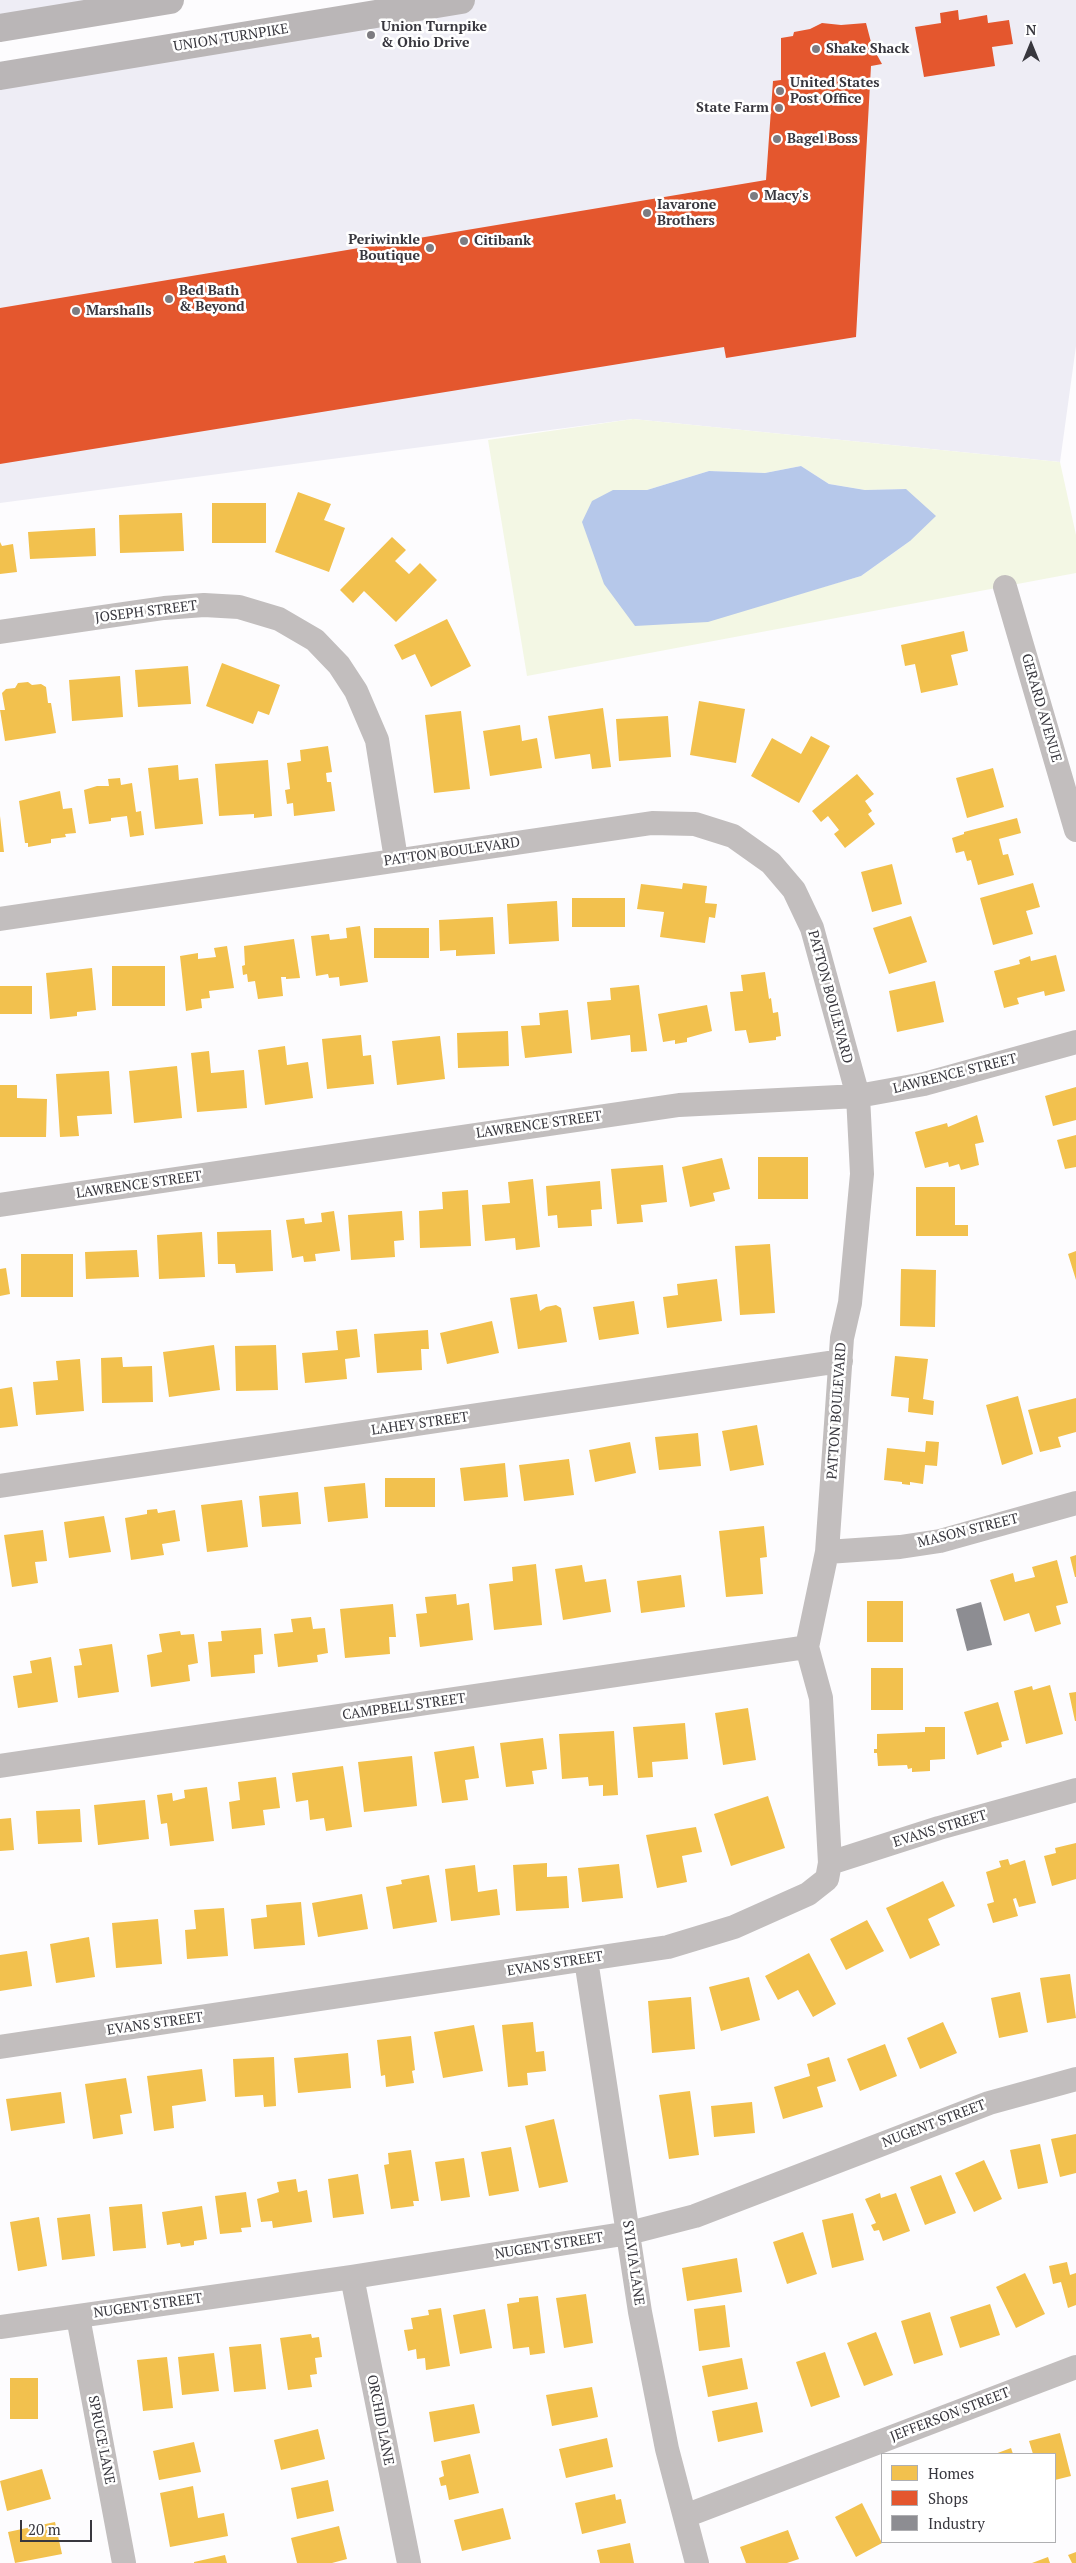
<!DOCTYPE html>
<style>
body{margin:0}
#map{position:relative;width:1076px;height:2563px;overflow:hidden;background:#fdfcfe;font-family:"PT Serif",serif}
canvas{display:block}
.legend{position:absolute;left:881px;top:2453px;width:175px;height:90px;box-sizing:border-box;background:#fff;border:1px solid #afafb2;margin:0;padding:6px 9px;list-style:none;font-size:15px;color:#38373e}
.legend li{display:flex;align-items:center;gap:10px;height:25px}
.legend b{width:25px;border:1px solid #afafb2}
.north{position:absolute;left:1006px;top:20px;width:50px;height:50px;-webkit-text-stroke:4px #fff;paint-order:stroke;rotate:0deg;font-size:14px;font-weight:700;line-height:20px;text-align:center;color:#38373e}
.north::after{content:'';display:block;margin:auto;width:18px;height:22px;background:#38373e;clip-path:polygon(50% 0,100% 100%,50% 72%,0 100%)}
.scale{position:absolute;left:20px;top:2520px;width:72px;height:22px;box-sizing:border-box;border:2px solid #38373e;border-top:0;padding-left:6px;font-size:15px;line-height:18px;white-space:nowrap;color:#38373e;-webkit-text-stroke:4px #fff;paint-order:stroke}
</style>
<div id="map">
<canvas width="1076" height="2563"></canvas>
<ul class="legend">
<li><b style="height:14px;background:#f2c14e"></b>Homes</li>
<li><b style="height:14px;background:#e4572e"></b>Shops</li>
<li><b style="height:14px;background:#8d8d92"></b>Industry</li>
</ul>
<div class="north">N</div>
<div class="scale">20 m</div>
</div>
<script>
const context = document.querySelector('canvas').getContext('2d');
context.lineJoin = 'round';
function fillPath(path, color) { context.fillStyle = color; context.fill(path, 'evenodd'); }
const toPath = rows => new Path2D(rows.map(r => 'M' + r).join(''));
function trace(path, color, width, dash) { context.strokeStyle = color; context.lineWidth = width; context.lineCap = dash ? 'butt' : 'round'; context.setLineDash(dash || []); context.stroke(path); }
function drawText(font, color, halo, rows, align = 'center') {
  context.font = font + ' "PT Serif",serif'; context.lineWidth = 5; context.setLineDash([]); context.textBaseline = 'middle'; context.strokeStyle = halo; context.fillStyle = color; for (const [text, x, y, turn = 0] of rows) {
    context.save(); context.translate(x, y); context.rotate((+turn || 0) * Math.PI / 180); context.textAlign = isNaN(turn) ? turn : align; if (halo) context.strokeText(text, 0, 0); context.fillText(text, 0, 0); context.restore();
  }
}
fillPath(toPath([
 [0,0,170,0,0,28],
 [461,0,1076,0,1076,346,1060,462,633,419,0,503,0,76]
]), '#eeedf5');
fillPath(toPath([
 [633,419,1060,462,1076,535,1076,573,527,676,488,440],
 [801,466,829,484,865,490,906,489,910,541,861,576,748,609,613,490,647,490,709,471,765,473]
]), '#f3f7e4');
fillPath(toPath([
 [801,466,829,484,865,490,906,489,936,516,910,541,861,576,708,622,635,626,604,584,582,522,592,501,613,490,647,490,709,471,765,473]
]), '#b6c8ea');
fillPath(toPath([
 [298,492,331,504,324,520,345,528,329,572,275,552],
 [212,503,266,503,266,543,212,543],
 [182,513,184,551,120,553,119,515],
 [95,528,96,556,30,559,28,532],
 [392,537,406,550,395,561,409,574,420,563,437,580,396,622,364,591,353,603,340,590],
 [0,542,2,546,13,544,17,572,0,574],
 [447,619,471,666,431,687,415,654,402,660,394,645],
 [964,631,968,651,951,655,958,685,921,693,915,664,905,666,901,645],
 [222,663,280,685,269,715,258,711,253,724,206,706],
 [188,666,191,704,138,707,135,670],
 [120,676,123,717,72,721,69,680],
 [28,682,32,685,41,684,46,687,48,703,51,703,56,733,5,741,0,710,5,710,2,693,6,689,15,688,18,683],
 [699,701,745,709,736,763,690,755],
 [603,708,611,767,592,769,590,754,555,759,548,716],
 [461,711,470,789,434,793,425,715],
 [668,716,671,757,619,761,616,719],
 [520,725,522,741,537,738,542,768,490,776,483,731],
 [811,736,830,746,799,803,751,776,772,738,801,754],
 [328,746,332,772,326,773,327,782,331,782,335,811,294,816,293,803,287,804,285,790,290,789,287,763,301,761,300,750],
 [268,760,272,816,254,818,254,814,219,816,215,764],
 [178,765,179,780,198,778,203,824,155,829,148,768],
 [993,768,1004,807,967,818,956,778],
 [857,774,874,794,865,801,872,811,868,814,875,824,845,848,834,834,839,830,828,816,821,822,812,811],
 [120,778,121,785,132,783,136,812,141,811,144,835,130,837,127,816,111,818,111,821,89,824,84,790,97,786,109,786,108,779],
 [60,791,63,809,72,808,76,833,65,834,66,837,51,839,51,843,28,847,28,843,25,843,19,801],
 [0,816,4,852,0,852],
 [1017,818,1021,833,999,839,1003,855,1008,854,1014,875,978,885,971,860,967,861,964,851,956,853,952,838,964,834,964,832],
 [892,864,902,904,872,912,861,872],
 [683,883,707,886,705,903,717,904,715,918,709,917,705,943,660,937,664,912,637,909,641,884,682,889],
 [1033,883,1040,907,1026,911,1033,934,993,945,980,898],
 [572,898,625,898,625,927,572,927],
 [557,901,559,941,509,944,507,904],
 [911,916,927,962,889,974,873,928],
 [493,917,495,954,456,956,456,950,440,951,439,920],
 [360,926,368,982,340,986,339,977,329,978,328,974,316,976,311,936,329,934,330,940,347,938,346,928],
 [374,928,429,928,429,958,374,958],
 [294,939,300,978,286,979,286,977,281,977,283,996,258,999,255,981,248,982,247,974,243,975,242,966,245,965,244,946],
 [227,946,234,988,209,991,210,998,201,999,202,1008,186,1011,180,956,198,953,198,959,216,957,214,948],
 [1056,955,1065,991,1045,996,1044,991,1017,998,1019,1004,1004,1008,994,971,1020,964,1019,960,1030,956,1031,961],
 [112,966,165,966,165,1006,112,1006],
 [92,968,96,1010,77,1012,77,1016,50,1019,46,973],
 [765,972,769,999,771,998,773,1013,778,1012,781,1036,776,1037,776,1040,749,1043,746,1030,735,1031,730,992,743,991,741,975],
 [935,981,944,1022,897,1032,889,991],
 [639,985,647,1051,631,1052,630,1035,591,1040,587,1002,611,1000,610,988],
 [0,986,32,986,32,1014,0,1014],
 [707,1005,712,1031,687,1038,687,1042,675,1044,675,1040,663,1042,658,1014],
 [568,1010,572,1053,525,1058,521,1026,540,1025,539,1013],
 [508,1031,509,1066,458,1068,457,1033],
 [361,1035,363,1056,371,1055,374,1084,327,1089,322,1039],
 [440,1036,445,1079,397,1085,392,1041],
 [285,1046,287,1065,308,1062,313,1098,265,1105,258,1050],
 [209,1051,211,1073,244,1070,247,1108,197,1112,191,1053],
 [177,1066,182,1118,134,1123,129,1071],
 [109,1071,112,1114,77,1116,79,1136,60,1137,56,1074],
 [0,1085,17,1085,17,1098,47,1099,46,1137,0,1137],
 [1076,1087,1076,1120,1053,1126,1045,1096],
 [977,1115,984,1142,975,1144,979,1165,961,1170,959,1164,949,1167,948,1162,925,1168,915,1132,947,1123,948,1127],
 [1076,1135,1076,1167,1065,1169,1057,1140],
 [758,1157,808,1157,808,1199,758,1199],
 [722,1158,730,1189,713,1193,715,1201,690,1207,682,1167],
 [663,1165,667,1202,641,1205,643,1222,617,1224,611,1169],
 [533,1179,540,1247,516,1250,515,1238,485,1241,482,1205,510,1203,508,1182],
 [600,1181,602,1209,591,1210,592,1226,558,1228,557,1215,548,1216,546,1186],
 [916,1187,955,1187,955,1225,968,1225,968,1236,916,1236],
 [468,1190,471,1246,420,1248,419,1211,443,1209,442,1192],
 [334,1211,340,1251,315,1254,316,1261,304,1262,303,1256,292,1258,286,1220,304,1218,305,1224,322,1222,321,1213],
 [402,1211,404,1240,394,1241,395,1257,351,1260,348,1215],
 [271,1230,273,1271,236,1273,235,1264,218,1264,217,1232],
 [202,1232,205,1277,159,1279,157,1235],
 [770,1244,775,1313,740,1315,735,1246],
 [137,1250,139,1277,86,1279,85,1252],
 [1076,1251,1076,1280,1068,1254],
 [21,1254,73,1254,73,1297,21,1297],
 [6,1268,10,1294,0,1296,0,1269],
 [901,1269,936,1270,935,1327,900,1326],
 [717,1279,722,1321,667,1328,663,1297,678,1295,677,1284],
 [537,1294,540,1311,546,1307,556,1305,561,1308,567,1342,518,1349,510,1298],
 [634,1301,639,1334,599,1340,593,1307],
 [492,1321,499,1353,447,1364,440,1333],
 [357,1329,360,1357,345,1359,347,1379,305,1383,302,1353,338,1350,336,1331],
 [428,1330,429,1349,421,1349,422,1370,377,1373,374,1334],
 [214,1345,220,1390,169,1397,163,1352],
 [276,1345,278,1390,236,1391,235,1346],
 [895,1356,928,1359,923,1399,934,1401,933,1415,908,1412,909,1398,891,1396],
 [122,1357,123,1367,152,1366,153,1402,102,1403,101,1358],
 [80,1359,84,1411,36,1415,33,1382,58,1380,56,1361],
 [12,1387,18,1426,0,1428,0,1389],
 [1018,1396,1033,1454,1002,1465,986,1405],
 [1076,1398,1076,1432,1058,1437,1061,1447,1040,1452,1028,1410],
 [757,1425,764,1465,730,1471,722,1431],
 [698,1433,701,1466,659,1470,655,1437],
 [926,1441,939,1442,937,1466,925,1465,923,1484,910,1482,910,1485,902,1484,902,1482,884,1480,887,1448,925,1452],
 [630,1442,636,1473,595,1482,589,1450],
 [569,1459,574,1495,524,1501,519,1465],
 [505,1463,508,1497,464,1501,460,1468],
 [385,1478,435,1478,435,1507,385,1507],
 [365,1483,368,1518,328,1522,324,1487],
 [298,1492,301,1524,262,1527,259,1496],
 [242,1500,248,1547,207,1552,201,1505],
 [157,1509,158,1513,175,1510,180,1541,162,1544,164,1555,131,1560,125,1518,147,1514,147,1510],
 [104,1516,111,1552,69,1558,64,1522],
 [764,1526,767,1557,760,1558,763,1594,726,1597,719,1531],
 [43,1530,47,1561,35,1562,38,1583,12,1587,4,1535],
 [1076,1555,1076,1577,1075,1577,1070,1557],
 [1057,1560,1068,1603,1056,1606,1061,1624,1035,1632,1029,1613,1004,1621,990,1580,1013,1573,1015,1582,1035,1577,1032,1567],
 [536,1564,542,1625,494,1630,489,1584,513,1581,512,1567],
 [582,1565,585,1582,606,1579,611,1612,563,1620,555,1569],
 [681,1575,685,1607,641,1613,637,1581],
 [456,1594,457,1605,469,1603,473,1640,420,1647,416,1614,427,1613,425,1597],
 [867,1601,903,1601,903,1642,867,1642],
 [393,1604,396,1637,389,1637,390,1654,345,1658,340,1609],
 [311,1617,313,1629,325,1628,328,1653,317,1655,318,1662,278,1667,274,1634,293,1632,291,1619],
 [261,1628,263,1654,254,1655,255,1673,211,1677,208,1642,222,1641,221,1631],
 [180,1631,181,1635,194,1634,198,1663,188,1665,190,1681,151,1687,147,1655,162,1652,159,1634],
 [112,1644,119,1692,78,1698,74,1666,82,1665,79,1649],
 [51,1657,58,1702,18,1708,13,1676,32,1673,30,1661],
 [871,1668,903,1668,903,1710,871,1710],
 [1050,1685,1063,1734,1026,1744,1014,1691,1032,1686,1033,1690],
 [1076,1692,1076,1721,1075,1721,1069,1693],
 [998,1702,1009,1740,1001,1742,1002,1747,977,1755,964,1712],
 [748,1708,756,1760,723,1765,715,1713],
 [685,1723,688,1759,652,1762,653,1777,638,1778,633,1727],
 [925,1727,945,1727,945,1759,930,1760,930,1771,912,1772,912,1768,908,1769,907,1765,878,1766,877,1753,874,1753,874,1749,877,1749,877,1734,925,1732],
 [614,1731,618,1795,603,1796,603,1785,589,1786,588,1777,562,1779,559,1734],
 [543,1738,547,1769,532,1771,534,1784,506,1787,500,1743],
 [474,1746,479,1778,465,1780,468,1800,442,1803,434,1752],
 [412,1756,417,1806,364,1812,358,1762],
 [343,1766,352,1827,326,1831,324,1818,310,1820,308,1800,296,1802,292,1773],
 [276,1777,280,1808,263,1810,265,1825,232,1829,229,1802,240,1800,238,1782],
 [207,1787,214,1841,170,1846,167,1823,161,1824,157,1795,172,1793,173,1801,185,1798,184,1790],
 [768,1796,785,1848,731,1866,714,1814],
 [145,1800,149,1839,98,1845,94,1805],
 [80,1809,82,1842,38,1844,36,1811],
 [11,1818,14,1850,0,1851,0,1819],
 [696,1827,702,1852,682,1856,687,1882,657,1888,646,1835],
 [1076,1843,1076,1879,1052,1886,1044,1856,1056,1853,1055,1848],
 [1008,1859,1010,1865,1025,1860,1036,1903,1019,1907,1016,1898,1013,1899,1018,1916,993,1923,987,1904,994,1902,986,1872,1001,1867,999,1861],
 [547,1863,547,1877,567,1876,569,1908,516,1911,513,1865],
 [619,1864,623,1898,582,1902,578,1868],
 [475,1865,478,1892,497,1889,500,1915,451,1921,445,1869],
 [429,1875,437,1922,393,1929,386,1887,402,1884,401,1880],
 [943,1881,955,1906,928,1919,940,1945,910,1959,886,1908],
 [362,1894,368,1929,318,1937,312,1903],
 [301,1902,305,1945,254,1949,251,1919,267,1917,266,1905],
 [224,1908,228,1956,187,1959,185,1930,196,1929,194,1910],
 [158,1919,162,1964,116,1968,112,1923],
 [867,1920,884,1951,846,1970,830,1939],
 [89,1937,95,1977,56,1983,50,1944],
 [27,1951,32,1986,0,1991,0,1955],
 [809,1953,836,2004,813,2017,798,1990,778,2000,765,1976],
 [1070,1974,1076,2018,1047,2023,1040,1978],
 [749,1977,760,2020,721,2031,709,1987],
 [1020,1992,1028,2032,999,2038,991,1998],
 [691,1997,695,2049,652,2053,648,2001],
 [533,2022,536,2052,544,2051,546,2071,527,2073,528,2085,508,2087,502,2025],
 [943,2022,957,2053,920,2069,907,2038],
 [474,2025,483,2071,443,2078,434,2032],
 [411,2036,415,2070,412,2071,414,2083,386,2087,385,2075,381,2076,377,2040],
 [885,2044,897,2076,860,2091,847,2059],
 [348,2053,351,2088,298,2093,294,2058],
 [274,2057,276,2106,264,2107,263,2095,235,2097,233,2059],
 [829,2057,836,2081,817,2087,823,2107,783,2119,774,2087,810,2076,807,2064],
 [202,2069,206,2101,172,2106,174,2128,154,2131,147,2076],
 [126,2078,132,2113,120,2115,123,2134,93,2139,85,2084],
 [690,2091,699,2155,669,2159,659,2095],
 [61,2092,65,2123,11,2131,6,2099],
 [752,2102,755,2133,714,2137,711,2106],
 [554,2119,568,2182,539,2188,525,2126],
 [1076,2134,1076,2173,1060,2177,1051,2139],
 [1040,2144,1048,2183,1018,2189,1010,2150],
 [511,2147,519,2191,489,2196,481,2152],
 [411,2150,419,2201,413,2201,414,2206,391,2209,384,2165,389,2164,388,2153],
 [464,2158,470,2197,441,2201,435,2162],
 [984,2160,1002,2199,974,2212,955,2173],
 [358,2174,364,2214,333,2218,328,2179],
 [941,2175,956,2213,925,2225,910,2187],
 [296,2179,298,2192,307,2190,312,2222,273,2228,272,2221,261,2222,257,2199,279,2192,277,2182],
 [246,2192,251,2227,241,2228,242,2232,220,2234,215,2196],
 [880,2193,881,2198,896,2193,910,2231,883,2241,879,2230,874,2231,871,2225,876,2223,865,2199],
 [142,2204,146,2248,113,2251,109,2207],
 [202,2206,207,2239,194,2241,194,2245,181,2247,180,2243,167,2245,162,2212],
 [853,2213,864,2260,832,2268,822,2220],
 [90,2214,95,2256,62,2260,57,2218],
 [39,2217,47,2266,18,2271,10,2222],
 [803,2232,817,2274,787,2284,773,2242],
 [737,2258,742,2292,687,2301,682,2268],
 [1067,2262,1070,2275,1076,2273,1076,2305,1068,2308,1061,2282,1053,2284,1049,2266],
 [1025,2273,1045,2314,1016,2328,996,2287],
 [586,2294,593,2343,564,2348,556,2298],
 [538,2296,545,2353,530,2355,529,2347,513,2349,507,2304,519,2302,519,2298],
 [990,2304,1000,2335,960,2348,950,2317],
 [725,2305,730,2347,699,2351,694,2309],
 [441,2308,450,2366,426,2370,425,2358,417,2359,416,2349,408,2351,404,2330,413,2329,411,2318,429,2315,428,2310],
 [485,2309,492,2348,460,2354,453,2315],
 [930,2312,943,2355,914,2364,901,2321],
 [876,2332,893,2375,864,2386,847,2343],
 [311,2334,312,2338,319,2337,322,2357,315,2358,317,2374,310,2375,312,2387,288,2390,280,2338],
 [261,2344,266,2389,234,2392,229,2347],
 [825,2352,840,2397,811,2407,796,2362],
 [214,2353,219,2391,182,2395,178,2357],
 [167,2357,173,2408,143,2411,137,2360],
 [742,2358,748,2389,708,2397,702,2366],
 [10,2378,38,2378,38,2419,10,2419],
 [592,2387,598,2417,552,2426,546,2395],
 [757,2402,763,2432,718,2442,712,2411],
 [474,2404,480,2433,434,2442,429,2412],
 [318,2429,325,2459,281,2470,274,2440],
 [1060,2433,1071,2476,1055,2480,1055,2454,1033,2454,1029,2441],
 [607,2438,613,2467,566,2478,559,2449],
 [194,2442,201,2472,159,2480,153,2451],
 [1011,2448,1013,2454,995,2454],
 [470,2454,479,2493,449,2500,446,2485,441,2486,439,2478,444,2476,441,2461],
 [42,2469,51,2499,7,2511,0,2481],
 [328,2480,334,2511,297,2519,291,2488],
 [193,2486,198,2518,224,2513,228,2536,170,2547,160,2493],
 [615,2494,616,2500,621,2499,626,2523,582,2534,575,2503],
 [862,2503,882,2543,856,2557,835,2517],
 [503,2508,511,2539,462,2551,454,2520],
 [55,2522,62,2554,15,2563,8,2532],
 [339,2526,347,2559,332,2563,297,2563,291,2538],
 [788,2530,799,2559,787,2563,746,2563,740,2547],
 [630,2543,634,2563,600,2563,597,2550],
 [1076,2552,1076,2563,1072,2563,1068,2555],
 [225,2555,227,2563,194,2563,194,2562],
 [1048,2557,1050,2563,1032,2563]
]), '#f2c14e');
fillPath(toPath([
 [958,10,959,20,987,15,988,23,1009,20,1013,44,992,47,995,66,924,77,915,27,941,23,940,13],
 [822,23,841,25,866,23,872,46,882,64,871,66,856,337,726,358,724,347,0,464,0,308,766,180,773,81,781,80,781,38,793,36,794,32,810,29]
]), '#e4572e');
fillPath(toPath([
 [981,1602,992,1645,967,1651,956,1609]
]), '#8d8d92');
trace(toPath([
 [1005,587,1076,830],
 [0,632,164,608,204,605,239,607,279,619,315,640,339,665,356,691,377,740,396,859],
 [0,919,652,823,695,824,733,836,771,863,794,890,812,928,858,1096,862,1174,850,1303,842,1338,827,1552,807,1647,821,1698,830,1863,827,1879,808,1894,734,1927,668,1947,0,2047],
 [0,1205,679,1105,858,1096,924,1084,1076,1042],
 [0,1486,841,1361],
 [827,1552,900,1547,940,1541,1076,1503],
 [0,1766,807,1647],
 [830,1863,939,1828,1076,1790],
 [586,1960,640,2312,667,2449,697,2563],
 [352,2277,409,2563],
 [78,2317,124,2563],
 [0,2327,352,2277,629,2233,695,2216,989,2103,1076,2079],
 [685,2516,1076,2367]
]), '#c2bebe', 24);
trace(toPath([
 [0,28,170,0],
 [0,76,461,0]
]), '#bab6b7', 28);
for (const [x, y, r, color] of [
 [371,35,5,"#7d7c81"],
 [816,49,5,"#7d7c81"],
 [780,91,5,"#7d7c81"],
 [779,108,5,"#7d7c81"],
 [777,139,5,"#7d7c81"],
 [754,196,5,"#7d7c81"],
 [647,213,5,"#7d7c81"],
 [464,241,5,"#7d7c81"],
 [430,248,5,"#7d7c81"],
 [169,299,5,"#7d7c81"],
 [76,311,5,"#7d7c81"]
]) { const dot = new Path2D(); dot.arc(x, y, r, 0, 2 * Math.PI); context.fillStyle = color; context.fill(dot); trace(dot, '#fff', 2); }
drawText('bold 14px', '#38373e', '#fff', [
 ["Union Turnpike",381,27],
 ["& Ohio Drive",381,43],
 ["Shake Shack",826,49],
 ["United States",790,83],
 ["Post Office",790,99],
 ["State Farm",769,108,"right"],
 ["Bagel Boss",787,139],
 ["Macy's",764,196],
 ["Iavarone",657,205],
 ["Brothers",657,221],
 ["Periwinkle",420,240,"right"],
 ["Boutique",420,256,"right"],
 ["Citibank",474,241],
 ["Bed Bath",179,291],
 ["& Beyond",179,307],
 ["Marshalls",86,311]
], 'left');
drawText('14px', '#38373e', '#fff', [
 ["UNION TURNPIKE",231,38,-9],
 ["JOSEPH STREET",146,612,-7],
 ["GERARD AVENUE",1041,708,74],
 ["PATTON BOULEVARD",452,852,-8],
 ["PATTON BOULEVARD",830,997,75],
 ["LAWRENCE STREET",955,1074,-14],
 ["LAWRENCE STREET",539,1125,-8],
 ["LAWRENCE STREET",139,1185,-8],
 ["PATTON BOULEVARD",837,1411,-86],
 ["LAHEY STREET",420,1424,-8],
 ["MASON STREET",968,1531,-14],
 ["CAMPBELL STREET",404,1707,-8],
 ["EVANS STREET",940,1829,-17],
 ["EVANS STREET",555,1964,-9],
 ["EVANS STREET",155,2024,-8],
 ["NUGENT STREET",934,2124,-21],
 ["NUGENT STREET",549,2246,-9],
 ["SYLVIA LANE",633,2263,82],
 ["NUGENT STREET",148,2306,-8],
 ["JEFFERSON STREET",950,2415,-21],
 ["ORCHID LANE",380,2420,79],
 ["SPRUCE LANE",101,2440,79]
]);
</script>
